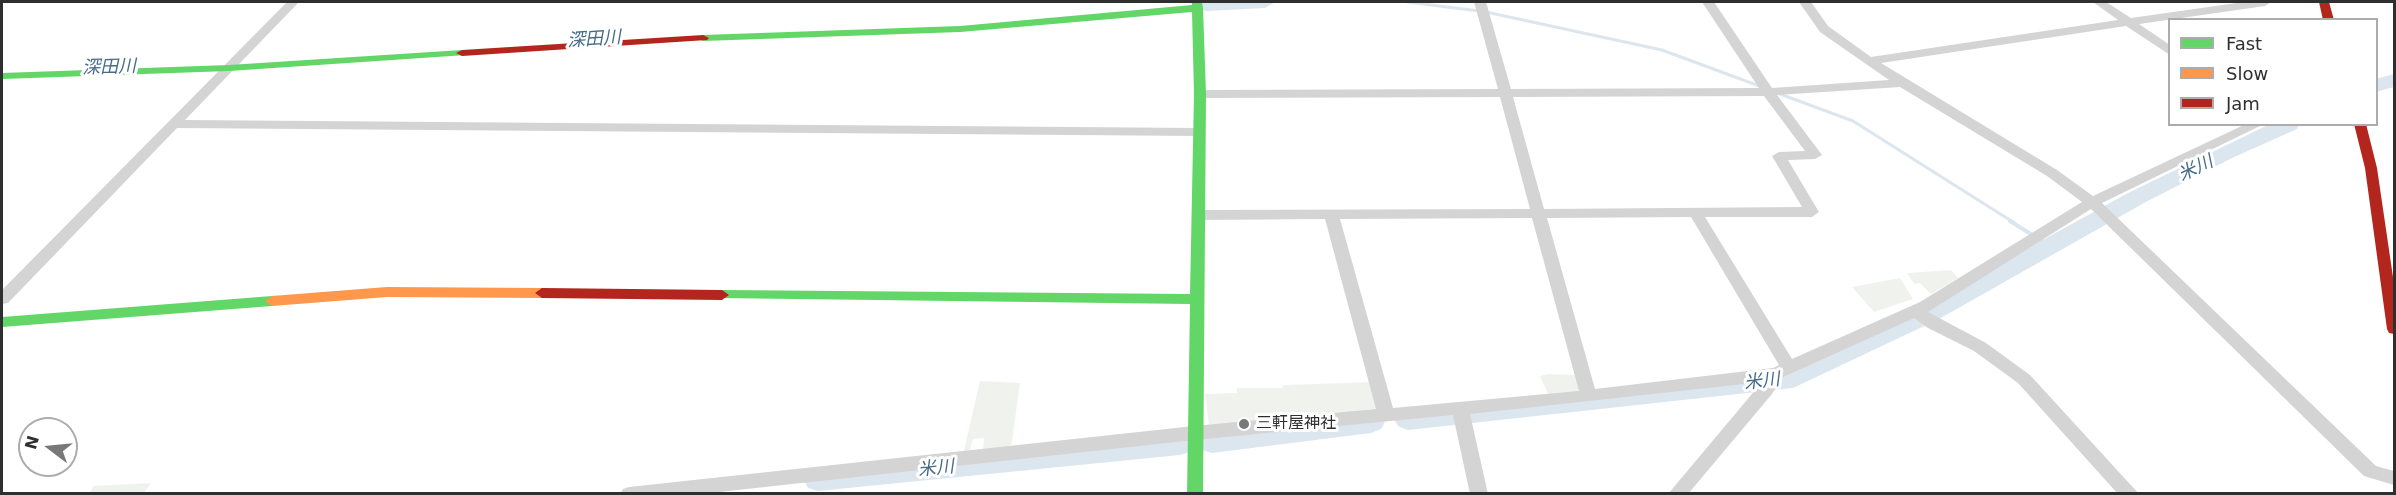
<!DOCTYPE html>
<meta charset="utf-8">
<style>
body{margin:0}
#map{position:relative;width:2396px;height:495px;overflow:hidden;background:#fff;font-family:"DejaVu Sans",sans-serif}
canvas{display:block}
.frame{position:absolute;inset:0;border:3px solid #2f2f2f;pointer-events:none}
.legend{position:absolute;left:2168px;top:18px;width:210px;height:108px;box-sizing:border-box;background:#fff;border:2px solid #acacac;margin:0;padding:8px 10px;list-style:none;font-size:18px;color:#2f2f2f}
.legend li{display:flex;align-items:center;gap:12px;height:30px}
.legend b{width:30px;border:2px solid #acacac}
.north{position:absolute;left:18px;top:417px;width:60px;height:60px;box-sizing:border-box;background:#fff;border:2px solid #acacac;border-radius:50%;rotate:286deg;font-size:16px;font-weight:700;line-height:24px;text-align:center;color:#2f2f2f}
.north::after{content:'';display:block;margin:auto;width:21px;height:27px;background:#787878;clip-path:polygon(50% 0,100% 100%,50% 72%,0 100%)}
</style>
<div id="map">
<canvas width="2396" height="495"></canvas>
<div class="frame"></div>
<ul class="legend">
<li><b style="height:8px;background:#63d668"></b>Fast</li>
<li><b style="height:8px;background:#ff974d"></b>Slow</li>
<li><b style="height:8px;background:#b3261e"></b>Jam</li>
</ul>
<div class="north">N</div>
</div>
<script>
const context = document.querySelector('canvas').getContext('2d');
context.lineJoin = 'round';
function fillPath(path, color) { context.fillStyle = color; context.fill(path, 'evenodd'); }
const toPath = rows => new Path2D(rows.map(r => 'M' + r).join(''));
function trace(path, color, width, dash) { context.strokeStyle = color; context.lineWidth = width; context.lineCap = dash ? 'butt' : 'round'; context.setLineDash(dash || []); context.stroke(path); }
function drawText(font, color, halo, rows, align = 'center') {
  context.font = font + ' "DejaVu Sans","Noto Sans JP",sans-serif'; context.lineWidth = 6; context.setLineDash([]); context.textBaseline = 'middle'; context.strokeStyle = halo; context.fillStyle = color; for (const [text, x, y, turn = 0] of rows) {
    context.save(); context.translate(x, y); context.rotate((+turn || 0) * Math.PI / 180); context.textAlign = isNaN(turn) ? turn : align; if (halo) context.strokeText(text, 0, 0); context.fillText(text, 0, 0); context.restore();
  }
}
fillPath(toPath([
 [1951,270,1958,278,1931,294,1920,283,1914,284,1907,273],
 [1900,278,1913,299,1874,312,1852,287],
 [1548,374,1577,375,1581,391,1548,394,1540,376],
 [980,381,1020,383,1011,448,983,451,984,438,973,439,969,453,963,455],
 [1373,382,1379,408,1251,426,1209,426,1205,394,1237,393,1237,388,1282,388,1284,385],
 [151,483,144,493,89,493,94,486]
]), '#f0f3ed');
trace(toPath([
 [1407,2,1479,11],
 [1486,12,1662,50,1762,87],
 [1780,94,1853,121,2013,222]
]), '#dce6ef', 3);
trace(toPath([
 [2010,221,2050,246]
]), '#dce6ef', 4);
fillPath(toPath([
 [1200,2,1275,2,1265,8,1207,11,1200,9,1197,5,1200,2],
 [2394,74,2394,87,2376,92,2376,79,2394,74],
 [2270,124,2299,124,2297,129,2232,158,2144,203,1939,319,1793,388,1408,430,1398,426,1394,419,1398,412,1408,408,1780,371,1921,307,2128,193,2270,124],
 [1371,411,1381,415,1385,422,1381,429,1371,433,1212,453,1202,450,1198,442,1202,434,1212,431,1371,411],
 [1180,433,1190,436,1194,444,1190,452,1180,455,818,491,808,488,804,480,808,472,818,469,1180,433]
]), '#dce6ef');
fillPath(toPath([
 [287,2,299,2,185,120,1199,128,1206,132,1199,136,177,128,8,303,2,304,2,290,287,2],
 [1474,2,1486,2,1511,89,1759,88,1702,2,1714,2,1772,88,1889,80,1820,32,1799,2,1811,2,1828,26,1871,57,2118,20,2093,2,2106,2,2131,18,2244,2,2271,2,2265,6,2139,24,2170,45,2170,55,2126,26,1881,63,2057,170,2093,196,2246,124,2264,124,2102,203,2376,466,2394,471,2394,485,2364,476,2091,209,1928,312,1986,343,2030,375,2139,494,2118,494,2018,383,1974,351,1928,328,1914,318,1781,378,1772,394,1688,494,1668,494,1762,382,1470,414,1488,494,1470,494,1453,415,1194,440,701,494,620,494,623,489,629,487,1194,426,1376,409,1325,219,1199,220,1192,215,1199,210,1530,209,1500,97,1200,98,1193,94,1200,90,1498,89,1474,2],
 [1900,87,2047,176,2082,202,1920,302,1792,359,1705,217,1812,217,1819,212,1788,160,1815,159,1822,155,1777,95,1900,87],
 [1764,96,1805,151,1779,152,1772,156,1802,207,1544,209,1513,97,1764,96],
 [1691,217,1779,365,1773,368,1595,389,1547,218,1691,217],
 [1532,218,1579,391,1393,408,1340,219,1532,218]
]), '#d4d4d4');
fillPath(toPath([
 [1192,2,1202,2,1203,8,1206,94,1203,494,1187,494,1190,304,717,298,715,295,717,292,722,290,1190,294,1194,94,1192,12,960,32,703,41,697,38,703,35,960,26,1192,5,1192,2],
 [462,50,466,51,466,55,229,71,2,79,2,73,229,65,462,50],
 [272,296,279,301,272,306,2,327,2,317,272,296]
]), '#63d668');
fillPath(toPath([
 [387,287,542,288,549,293,542,298,387,297,272,306,265,301,272,296,387,287]
]), '#ff974d');
fillPath(toPath([
 [2319,2,2329,2,2334,20,2323,20,2319,2],
 [703,35,709,38,707,40,462,56,456,53,462,50,703,35],
 [2354,124,2366,124,2377,168,2394,284,2394,334,2389,333,2387,329,2365,168,2354,124],
 [542,288,722,290,729,295,722,300,542,298,535,293,542,288]
]), '#b3261e');
for (const [x, y, r, color] of [
 [1244,424,6,"#787878"]
]) { const dot = new Path2D(); dot.arc(x, y, r, 0, 2 * Math.PI); context.fillStyle = color; context.fill(dot); trace(dot, '#fff', 2); }
drawText('16px', '#2f2f2f', '#fff', [
 ["三軒屋神社",1256,424]
], 'left');
drawText('italic 18px', '#466b88', '#fff', [
 ["深田川",594,40,-4],
 ["深田川",109,68,-2],
 ["米川",2196,169,-26],
 ["米川",1762,382,-7],
 ["米川",936,469,-6]
]);
</script>
